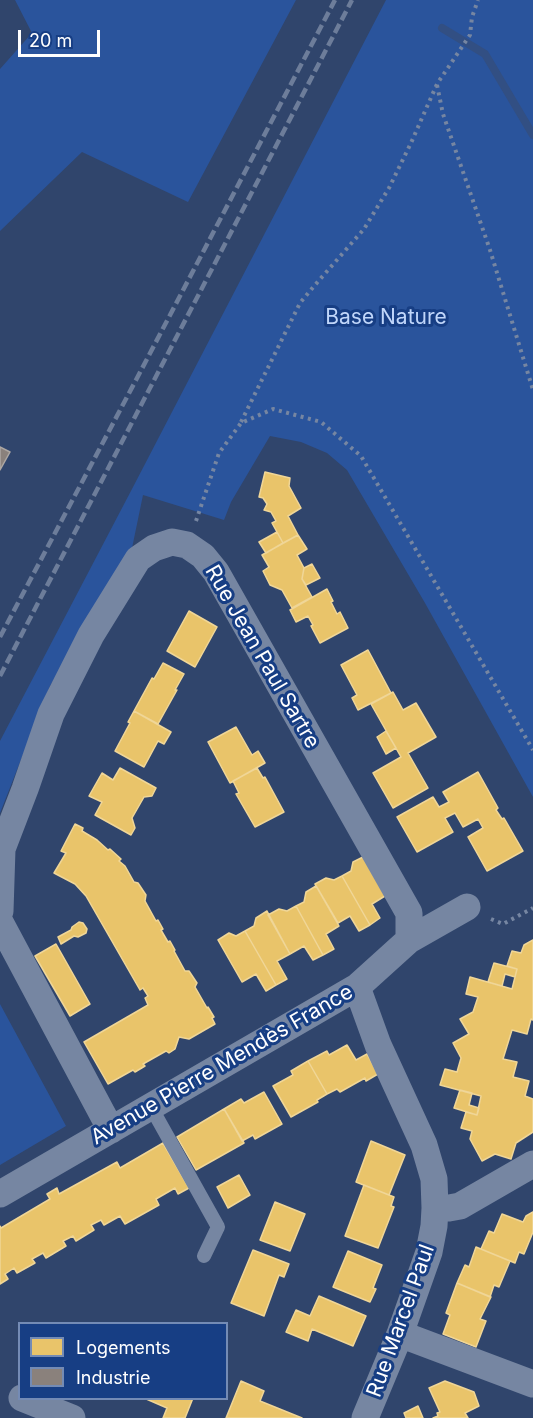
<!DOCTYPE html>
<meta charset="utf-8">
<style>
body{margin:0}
#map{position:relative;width:533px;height:1418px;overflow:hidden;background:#30456c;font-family:Inter,sans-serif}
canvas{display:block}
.legend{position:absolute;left:18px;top:1322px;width:210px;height:78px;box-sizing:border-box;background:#173e84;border:2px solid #748bb5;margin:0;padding:8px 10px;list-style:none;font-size:18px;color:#fff}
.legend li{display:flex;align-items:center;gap:12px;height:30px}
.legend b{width:30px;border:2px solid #748bb5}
.scale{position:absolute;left:18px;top:30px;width:82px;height:27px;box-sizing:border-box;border:3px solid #fff;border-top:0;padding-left:8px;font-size:18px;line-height:21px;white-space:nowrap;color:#fff;-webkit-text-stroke:4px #173e84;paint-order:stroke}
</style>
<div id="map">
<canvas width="533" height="1418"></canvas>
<ul class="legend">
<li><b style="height:16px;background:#e9c46a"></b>Logements</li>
<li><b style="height:16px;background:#8a817c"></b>Industrie</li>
</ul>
<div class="scale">20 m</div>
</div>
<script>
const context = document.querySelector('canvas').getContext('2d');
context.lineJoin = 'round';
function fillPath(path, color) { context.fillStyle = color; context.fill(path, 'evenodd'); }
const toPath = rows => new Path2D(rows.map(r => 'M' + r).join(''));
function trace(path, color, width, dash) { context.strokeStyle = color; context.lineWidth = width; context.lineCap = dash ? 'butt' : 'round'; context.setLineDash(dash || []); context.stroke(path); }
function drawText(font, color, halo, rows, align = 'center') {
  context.font = font + ' Inter,sans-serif'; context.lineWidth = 6; context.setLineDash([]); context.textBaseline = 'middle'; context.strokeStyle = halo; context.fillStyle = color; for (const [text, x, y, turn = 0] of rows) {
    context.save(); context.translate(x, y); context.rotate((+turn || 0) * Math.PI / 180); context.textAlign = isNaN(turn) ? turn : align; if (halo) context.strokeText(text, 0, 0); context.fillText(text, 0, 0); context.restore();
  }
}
fillPath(toPath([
 [15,0,296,0,188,202,82,152,0,231,0,69,32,33],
 [386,0,533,0,533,797,425,603,347,470,327,453,301,442,270,436,231,502,224,520,143,495,131,553,50,686,0,813,0,741,132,489],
 [0,1004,66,1126,0,1165]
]), '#2a549c');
const homes = toPath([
 [265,472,290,478,289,486,301,508,288,516,298,535,283,543,272,523,276,521,271,512,264,510,267,504,263,498,259,497,265,472],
 [277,532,283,543,266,553,259,542,277,532],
 [298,535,307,549,297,555,304,568,302,579,312,597,292,608,282,590,270,585,263,571,269,567,262,555,298,535],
 [312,564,320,578,306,585,302,579,304,568,312,564],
 [327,589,333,601,331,602,337,614,340,612,348,628,320,643,311,626,313,625,308,616,296,622,290,610,327,589],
 [189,611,217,627,195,667,167,651,189,611],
 [368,650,391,693,358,710,352,698,357,695,341,665,368,650],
 [163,663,184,674,175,690,177,690,158,724,134,711,152,678,154,679,163,663],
 [393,692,403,710,416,703,436,737,408,753,428,788,393,808,373,773,401,757,371,704,393,692],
 [134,711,171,732,164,744,158,741,144,767,115,751,130,723,128,722,134,711],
 [236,727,252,755,258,751,265,763,230,783,208,742,236,727],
 [386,731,396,748,386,754,377,737,386,731],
 [120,768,156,788,152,796,144,797,132,818,135,828,131,835,95,815,102,802,89,796,102,773,113,780,120,768],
 [257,768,263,778,265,777,284,812,255,827,236,794,239,793,233,781,257,768],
 [478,772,498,808,496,810,502,819,504,818,523,851,487,871,468,837,483,828,478,819,463,827,455,813,445,818,453,832,417,852,397,817,433,797,439,807,449,802,443,792,478,772],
 [75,824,83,828,82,831,97,840,108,850,110,849,121,859,119,861,125,866,134,882,138,883,146,895,145,901,156,921,158,920,163,929,161,930,168,942,170,941,175,950,174,951,185,971,189,971,197,983,195,987,207,1008,208,1007,214,1017,212,1018,215,1024,189,1039,179,1037,175,1049,169,1053,166,1051,143,1064,145,1066,135,1072,133,1070,108,1084,84,1042,148,1005,145,998,148,996,143,988,140,990,86,896,75,884,54,873,66,853,61,851,75,824],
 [363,857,385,896,372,904,380,918,370,925,342,876,351,871,353,862,363,857],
 [342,876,370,925,359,931,350,916,338,923,315,884,326,878,334,880,342,876],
 [316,886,339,926,326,934,334,949,323,955,296,906,304,902,306,892,316,886],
 [296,906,323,955,313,960,304,946,290,954,268,915,279,909,287,911,296,906],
 [267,911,290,954,277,961,287,979,276,985,245,931,254,926,256,918,267,911],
 [79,922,83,923,87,929,86,933,78,937,74,936,61,944,58,937,71,930,72,927,79,922],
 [245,931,276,985,266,991,256,974,242,982,218,940,229,933,236,936,245,931],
 [533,940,533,1020,531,1019,527,1034,512,1030,503,1059,517,1062,513,1077,529,1081,525,1096,533,1099,533,1132,516,1143,511,1159,495,1154,482,1161,470,1139,472,1131,461,1128,466,1112,477,1115,481,1096,440,1085,445,1069,457,1072,461,1058,453,1043,469,1034,460,1019,473,1012,478,997,466,994,470,977,512,989,517,969,507,966,512,951,521,953,524,945,533,940],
 [56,944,90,1004,70,1016,35,956,56,944],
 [494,963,517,969,515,977,505,974,502,986,488,982,494,963],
 [347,1045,356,1060,367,1054,378,1074,366,1081,365,1078,340,1092,337,1089,327,1094,308,1061,327,1051,329,1055,347,1045],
 [308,1061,327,1094,317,1100,318,1102,291,1117,273,1086,293,1075,291,1071,308,1061],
 [460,1090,472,1093,469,1105,479,1108,477,1115,454,1108,460,1090],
 [264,1092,282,1124,255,1139,253,1135,242,1141,224,1109,241,1099,244,1103,264,1092],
 [224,1109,244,1143,196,1170,177,1137,224,1109],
 [371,1141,405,1155,389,1195,356,1182,371,1141],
 [163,1143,189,1188,178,1194,175,1188,156,1199,159,1205,125,1224,120,1216,104,1225,101,1220,91,1225,94,1230,76,1241,73,1236,63,1241,66,1246,46,1258,43,1253,32,1259,35,1263,17,1273,14,1268,5,1274,8,1279,0,1284,0,1226,1,1228,50,1199,47,1194,57,1188,59,1194,117,1162,120,1168,163,1143],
 [239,1175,250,1195,228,1208,217,1187,239,1175],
 [364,1185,394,1197,391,1206,394,1207,378,1248,345,1236,364,1185],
 [275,1202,305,1214,290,1251,260,1240,275,1202],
 [533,1212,533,1232,524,1254,519,1252,515,1263,481,1249,489,1231,494,1233,502,1214,523,1222,526,1216,533,1212],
 [476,1247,510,1261,499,1287,494,1285,490,1297,457,1283,465,1265,469,1267,476,1247],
 [253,1250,289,1264,284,1277,279,1275,264,1316,231,1303,253,1250],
 [348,1251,382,1265,373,1288,376,1289,370,1302,333,1287,348,1251],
 [457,1283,491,1297,480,1319,486,1321,476,1347,443,1334,450,1315,446,1313,457,1283],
 [319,1296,366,1316,353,1346,312,1329,308,1341,286,1332,296,1310,310,1316,319,1296],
 [241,1381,264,1391,260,1401,302,1418,226,1418,241,1381],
 [445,1381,474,1392,479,1406,465,1413,468,1418,433,1418,438,1416,437,1413,440,1412,429,1388,445,1381],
 [144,1398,193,1398,185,1418,163,1418,167,1408,144,1398],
 [418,1406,423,1418,406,1418,404,1413,418,1406]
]);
fillPath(homes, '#e9c46a');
trace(homes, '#f0d697', 1.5);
const industry = toPath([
 [0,447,10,452,0,470,0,447]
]);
fillPath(industry, '#8a817c');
trace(industry, '#ada7a3', 1.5);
trace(toPath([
 [442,28,485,54,533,135]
]), '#324f83', 8);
trace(toPath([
 [437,85,443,114,490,250,533,390],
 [241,422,300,303,315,285,364,229,389,188,411,143,437,84,470,35,472,17,478,0],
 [196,521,219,453,241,423,273,409,321,422,361,456,533,750],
 [491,919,503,924,533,908]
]), '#7686a2', 4, [3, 4.5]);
trace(toPath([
 [151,1107,218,1227,204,1256]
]), '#7686a2', 14);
trace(toPath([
 [0,911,2,849,25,789,51,714,91,635,138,559,154,548,172,542,187,545,203,556,216,572,409,913,409,940],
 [0,922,111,1130],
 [357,987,378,1045,424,1145,434,1179,435,1208,434,1226,429,1252,400,1334,365,1418],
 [0,1194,357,987,409,940,467,907],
 [435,1208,449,1208,460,1206,533,1164],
 [400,1334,533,1384],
 [22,1398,72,1418]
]), '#7686a2', 27);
trace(toPath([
 [0,637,136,380,335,0],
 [0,676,352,0]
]), '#6d7d9a', 4.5, [10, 4.5]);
drawText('21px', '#c0d6fa', '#173e84', [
 ["Base Nature",386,318]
]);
drawText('21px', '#fff', '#173e84', [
 ["Rue Jean Paul Sartre",262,657,60],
 ["Avenue Pierre Mendès France",222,1065,-30],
 ["Rue Marcel Paul",401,1321,-70]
]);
</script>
